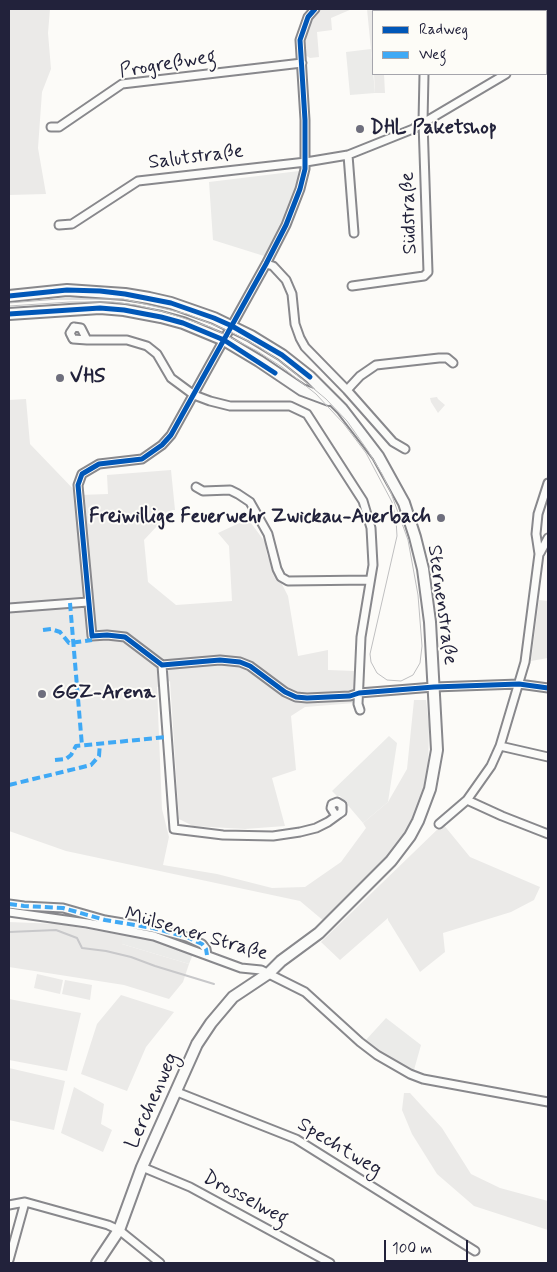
<!DOCTYPE html>
<meta charset="utf-8">
<style>
body{margin:0}
#map{position:relative;width:557px;height:1272px;overflow:hidden;background:#fcfbf8;font-family:Mynerve,sans-serif}
canvas{display:block}
.frame{position:absolute;inset:0;border:10px solid #22223b;pointer-events:none}
.legend{position:absolute;left:372px;top:10px;width:175px;height:65px;box-sizing:border-box;background:#fdfcf7;border:1px solid #a5a5ac;margin:0;padding:6px 9px;list-style:none;font-size:15px;color:#22223b}
.legend li{display:flex;align-items:center;gap:10px;height:25px}
.legend b{width:25px;border:1px solid #a5a5ac}
.scale{position:absolute;left:384px;top:1240px;width:84px;height:22px;box-sizing:border-box;border:2px solid #22223b;border-top:0;padding-left:6px;font-size:15px;line-height:18px;white-space:nowrap;color:#22223b;-webkit-text-stroke:4px #fdfcf7;paint-order:stroke}
</style>
<div id="map">
<canvas width="557" height="1272"></canvas>
<div class="frame"></div>
<ul class="legend">
<li><b style="height:6px;background:#0057b8"></b>Radweg</li>
<li><b style="height:6px;background:#3fa9f5"></b>Weg</li>
</ul>
<div class="scale">100 m</div>
</div>
<script>
const context = document.querySelector('canvas').getContext('2d');
context.lineJoin = 'round';
function fillPath(path, color) { context.fillStyle = color; context.fill(path, 'evenodd'); }
const toPath = rows => new Path2D(rows.map(r => 'M' + r).join(''));
function trace(path, color, width, dash) { context.strokeStyle = color; context.lineWidth = width; context.lineCap = dash ? 'butt' : 'round'; context.setLineDash(dash || []); context.stroke(path); }
function drawText(font, color, halo, rows, align = 'center') {
  context.font = font + ' Mynerve,sans-serif'; context.lineWidth = 4; context.setLineDash([]); context.textBaseline = 'middle'; context.strokeStyle = halo; context.fillStyle = color; for (const [text, x, y, turn = 0] of rows) {
    context.save(); context.translate(x, y); context.rotate((+turn || 0) * Math.PI / 180); context.textAlign = isNaN(turn) ? turn : align; if (halo) context.strokeText(text, 0, 0); context.fillText(text, 0, 0); context.restore();
  }
}
fillPath(toPath([
 [371,49,375,93,350,95,346,52],
 [299,171,295,192,279,230,264,256,213,240,209,182],
 [389,736,397,743,388,802,363,823,340,796,337,796,332,791],
 [122,935,155,941,193,954,189,964,122,944],
 [386,1018,421,1045,414,1070,385,1057,365,1041]
]), '#ebebe9');
fillPath(toPath([
 [9,9,50,9,48,33,51,69,42,92,38,148,46,194,9,195],
 [322,9,352,9,331,18,332,30,317,32,319,57,310,58,305,55,304,38,308,25],
 [367,9,380,9,380,11,373,11,373,70],
 [374,74,384,74,385,93,375,93],
 [437,397,438,399,445,405,438,413,431,402,430,398],
 [26,399,30,444,79,495,108,494,107,475,171,470,175,510,172,510,144,540,148,582,176,605,232,601,229,546,218,533,248,519,265,542,267,555,288,596,298,656,328,650,328,670,355,671,355,703,305,707,291,716,296,770,272,778,285,826,245,829,193,826,179,819,170,681,157,687,162,809,169,837,163,865,217,874,272,888,305,887,341,862,366,828,363,823,388,802,407,769,414,700,426,700,429,725,428,776,426,787,414,820,406,837,383,865,325,922,300,901,66,851,9,831,9,400],
 [539,600,548,601,548,658,531,661],
 [443,824,470,857,540,887,534,900,511,912,443,933,445,952,420,972,388,920,388,918,340,960,321,942],
 [9,922,59,924,122,935,122,944,189,964,183,982,169,999,124,985,9,967],
 [37,974,63,980,60,994,34,988],
 [65,980,92,985,90,1000,62,994],
 [121,995,174,1012,146,1047,127,1091,81,1074,97,1024],
 [9,999,81,1013,67,1071,9,1060],
 [9,1068,65,1081,54,1130,9,1120],
 [74,1087,104,1104,101,1124,112,1130,103,1152,61,1133],
 [404,1093,410,1093,442,1128,471,1174,500,1188,548,1201,548,1230,474,1206,437,1174,412,1134,402,1110]
]), '#ebeae8');
trace(toPath([
 [9,932,56,930,77,938,82,948,106,951,131,957,155,966,214,984]
]), '#c8c8ca', 2);
const street = toPath([
 [315,9,308,17,300,40,305,120,305,169,300,189,286,225,266,264,171,435,162,445,142,459,99,464,82,474,78,485,92,636,107,635,125,637,162,665,220,660,240,662,250,666,285,692,296,697,307,698,350,696,359,693,434,687,519,684,548,688],
 [417,9,417,11],
 [546,15,548,29],
 [546,54,548,53],
 [51,127,59,127,122,84,302,63],
 [348,155,354,233],
 [59,225,72,224,138,181,306,162,348,155,413,129,506,74],
 [266,264,273,266,286,280,292,294,295,324,300,338,305,347,347,390,393,442,405,449],
 [352,286,424,276,428,272,423,122,424,74],
 [74,327,81,328,87,340,73,339,70,333,74,327],
 [87,340,127,340,147,346,157,354,171,378,194,395,210,401,230,406,290,406,307,414,363,501,371,528,373,565,361,637,358,704,360,710],
 [347,390,360,376,376,365,439,358,447,358,453,363],
 [196,487,203,491,230,490,238,494,250,502,268,534,277,569,281,577,288,581,370,580],
 [540,553,548,538],
 [9,608,88,602],
 [162,665,174,829,223,835,273,836,300,832,316,828,328,822,339,814,342,812,342,805,337,802,332,804,331,808,336,816],
 [500,746,548,757],
 [467,800,502,816,548,834],
 [439,824,467,800,491,766,500,746,525,662,539,554,536,534,538,514,548,483],
 [9,904,24,906,63,908,105,920,153,928,187,937,202,944,206,949,207,955],
 [9,912,87,923,154,936,241,968,261,970,305,992,360,1042,377,1055,410,1074,423,1079,548,1102],
 [177,1092,296,1139,475,1251],
 [142,1167,190,1187,330,1263],
 [9,1205,25,1202,108,1225,119,1230,160,1263],
 [9,1260,25,1202]
]);
const secondary = toPath([
 [9,296,67,290,125,294,149,298,171,303,214,318,251,336,282,355,310,377,342,409,378,456,404,503,415,537,423,569,430,622,437,750,430,789,418,821,410,836,391,861,319,933,281,961,269,973,233,997,211,1023,197,1044,142,1167,119,1230,97,1263],
 [9,314,100,308,124,310,161,317,183,323,224,340,259,361,302,390,329,400]
]);
trace(street, '#88888c', 11);
trace(secondary, '#88888c', 14);
trace(street, '#fbfbf9', 7);
trace(secondary, '#fbfbf9', 10);
trace(toPath([
 [9,303,58,299,123,299,187,314,229,331,259,347,284,364,326,399,347,421,368,451,382,474,391,493,408,540,418,595,422,646,420,663,413,675,401,681,387,680,377,673,371,662,370,654,397,536,396,520,392,502,366,453,344,424,316,394,282,367,257,351,210,327,165,312,136,305,113,302,70,302,9,306]
]), '#bfbfc0', 1);
trace(toPath([
 [70,603,82,746],
 [43,630,51,629,60,632,69,643,92,640],
 [55,760,66,759,71,755,76,746,167,737],
 [9,785,91,765,99,756,100,743],
 [9,904,24,906,63,908,105,920,153,928,187,937,202,944,206,949,207,955]
]), '#3fa9f5', 4, [8, 4]);
trace(toPath([
 [315,9,308,17,300,40,305,120,305,169,300,189,286,225,266,264,171,435,162,445,142,459,99,464,82,474,78,485,92,636,107,635,125,637,162,665,220,660,240,662,250,666,285,692,296,697,307,698,350,696,359,693,434,687,519,684,548,688],
 [9,296,67,290,100,291,125,294,171,303,214,318,232,326,282,355,310,377],
 [9,314,100,308,124,310,161,317,183,323,224,340,275,373]
]), '#0057b8', 5);
for (const [x, y, r, color] of [
 [360,129,5,"#6e6e7d"],
 [60,378,5,"#6e6e7d"],
 [441,518,5,"#6e6e7d"],
 [42,694,5,"#6e6e7d"]
]) { const dot = new Path2D(); dot.arc(x, y, r, 0, 2 * Math.PI); context.fillStyle = color; context.fill(dot); trace(dot, '#fdfcf7', 2); }
drawText('20px', '#22223b', '#fdfcf7', [
 ["Progreßweg",168,65,-9],
 ["Salutstraße",196,158,-7],
 ["Südstraße",410,213,-92],
 ["Sternenstraße",441,605,82],
 ["Mülsener Straße",196,935,16],
 ["Lerchenweg",153,1101,-66],
 ["Spechtweg",339,1148,31],
 ["Drosselweg",245,1199,28]
]);
drawText('bold 20px', '#22223b', '#fdfcf7', [
 ["DHL Paketshop",370,129],
 ["VHS",70,378],
 ["Freiwillige Feuerwehr Zwickau-Auerbach",431,518,"right"],
 ["GGZ-Arena",52,694]
], 'left');
</script>
